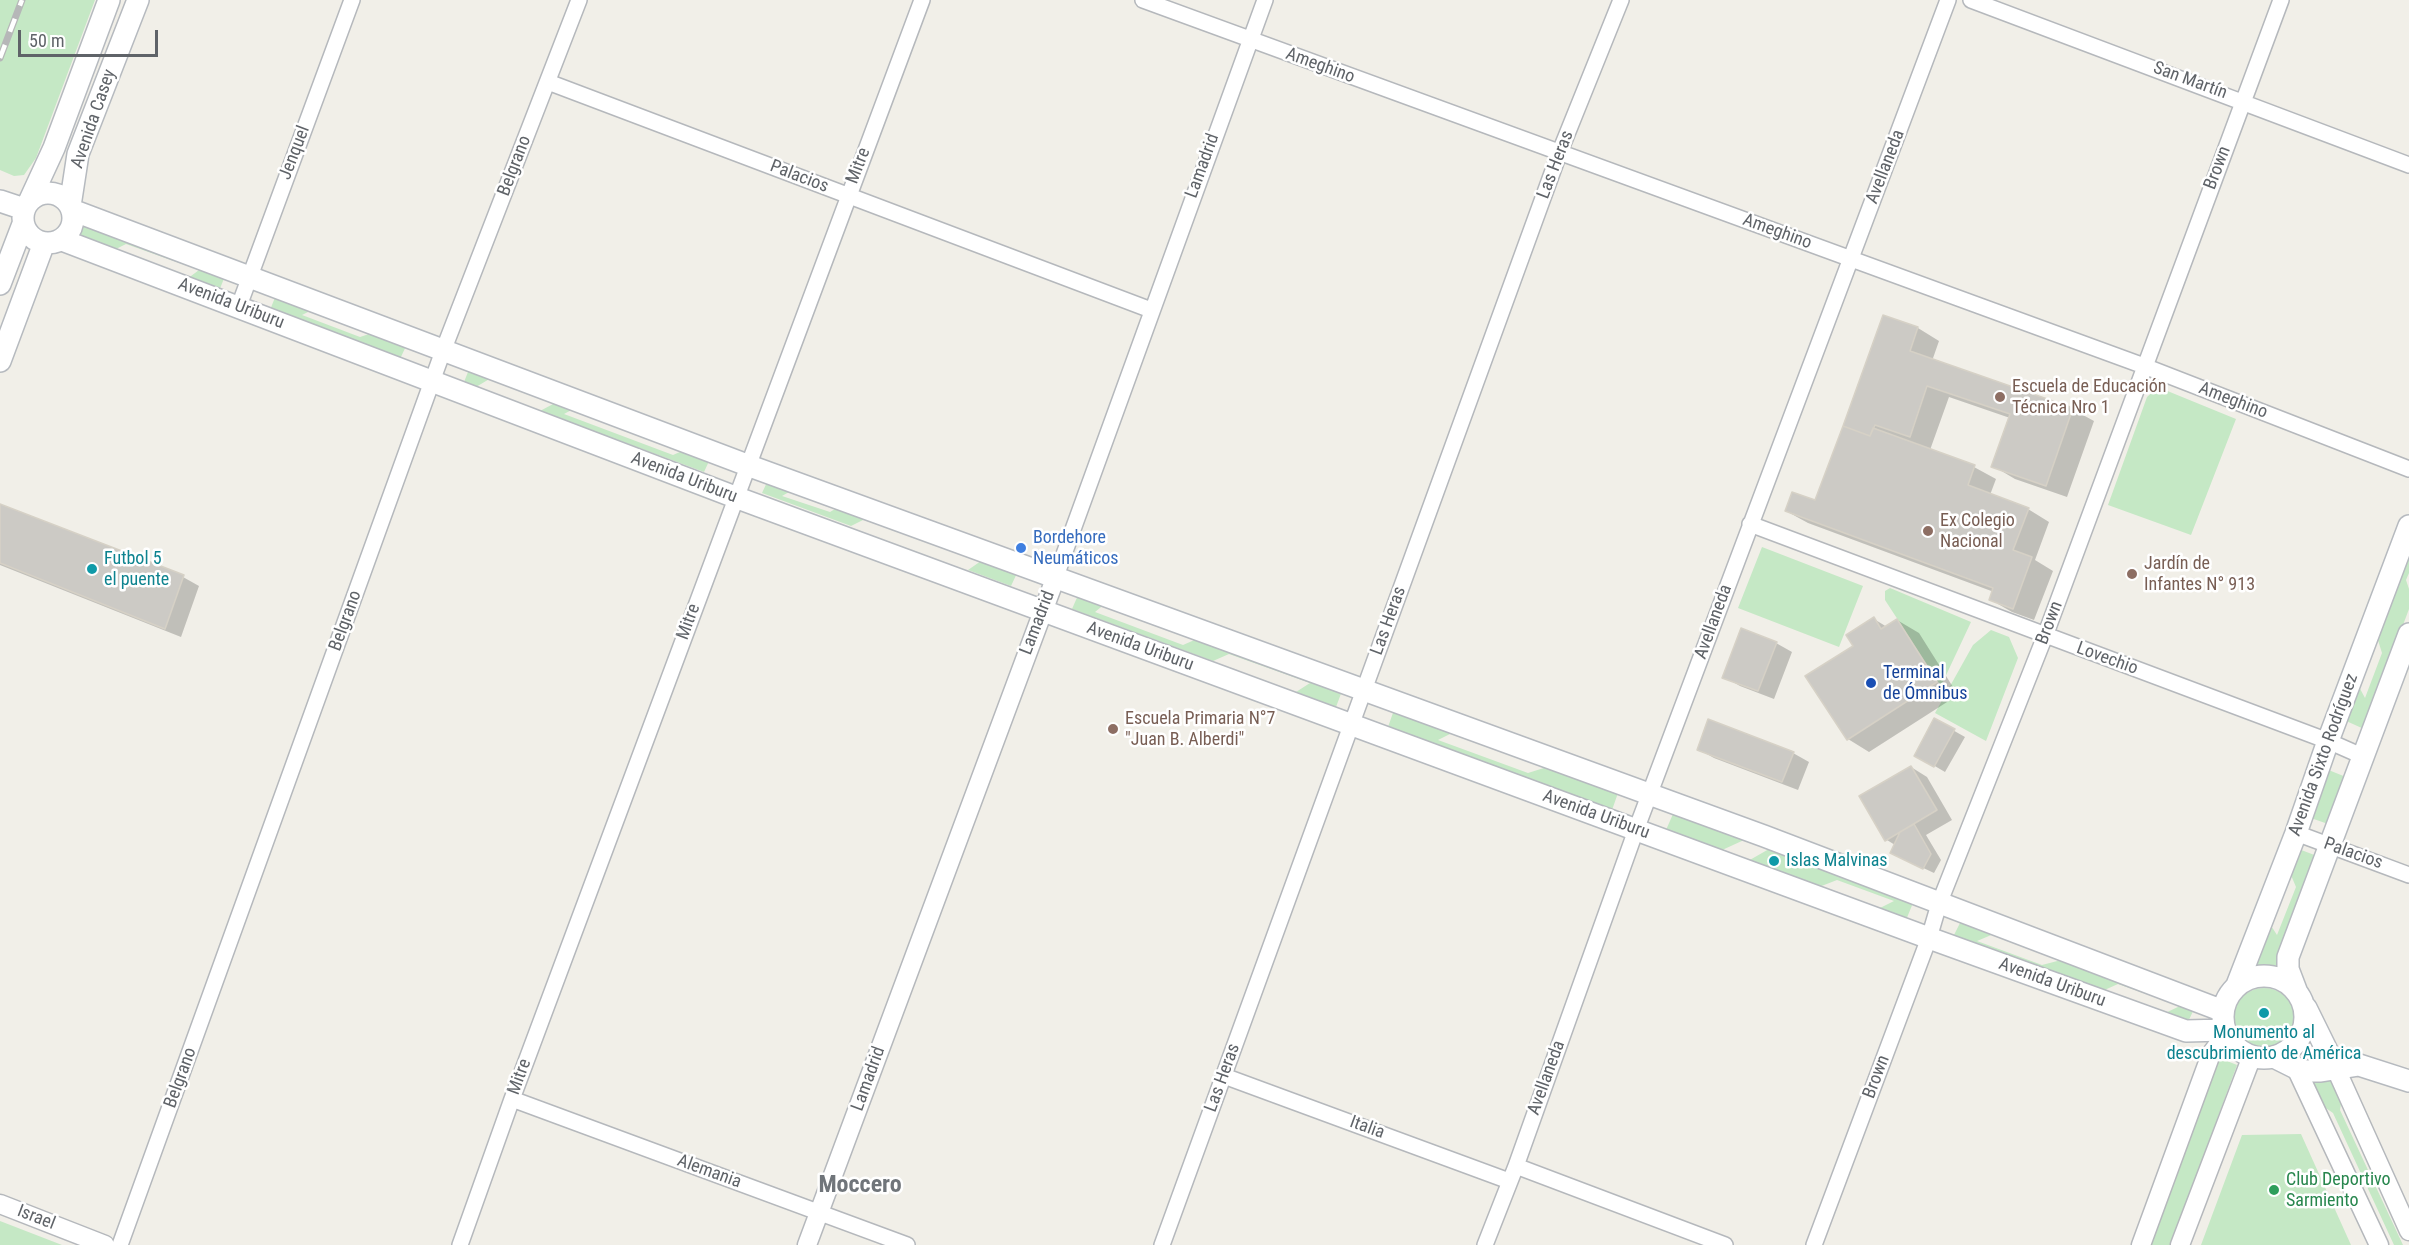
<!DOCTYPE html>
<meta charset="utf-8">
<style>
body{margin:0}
#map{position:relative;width:2409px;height:1245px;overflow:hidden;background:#f1efe8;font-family:"Roboto Condensed",sans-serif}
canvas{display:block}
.scale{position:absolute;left:18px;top:30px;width:140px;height:27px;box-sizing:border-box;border:3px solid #5f6368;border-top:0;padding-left:8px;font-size:18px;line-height:21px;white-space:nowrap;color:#5f6368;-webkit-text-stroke:4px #fff;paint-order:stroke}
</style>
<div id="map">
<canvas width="2409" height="1245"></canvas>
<div class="scale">50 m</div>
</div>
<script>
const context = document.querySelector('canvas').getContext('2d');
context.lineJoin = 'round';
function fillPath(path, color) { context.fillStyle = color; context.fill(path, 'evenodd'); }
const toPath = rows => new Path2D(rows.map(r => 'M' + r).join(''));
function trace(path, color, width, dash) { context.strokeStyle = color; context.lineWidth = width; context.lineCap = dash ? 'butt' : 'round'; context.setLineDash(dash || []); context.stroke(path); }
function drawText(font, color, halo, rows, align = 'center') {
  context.font = font + ' "Roboto Condensed",sans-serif'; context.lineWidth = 5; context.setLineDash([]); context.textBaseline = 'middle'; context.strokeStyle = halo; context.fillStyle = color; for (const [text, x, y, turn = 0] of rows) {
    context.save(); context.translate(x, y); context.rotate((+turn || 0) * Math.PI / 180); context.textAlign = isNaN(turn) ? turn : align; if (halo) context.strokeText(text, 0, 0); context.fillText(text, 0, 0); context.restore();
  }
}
fillPath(toPath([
 [0,0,95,0,36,158,24,175,14,176,0,170],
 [82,223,225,276,219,291,187,279,199,270,126,244,112,251,75,237],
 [276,295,314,309,302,315,360,337,375,332,407,344,400,359,270,310],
 [470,367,577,407,564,414,673,455,689,448,711,457,704,472,540,411,555,403,491,378,476,387,464,382],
 [2156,389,2165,390,2236,419,2191,535,2108,505,2147,397],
 [769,478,796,488,782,496,830,512,842,505,1018,571,1011,586,968,570,981,561,867,518,851,526,762,493],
 [2409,546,2409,573,2406,580,2409,589,2409,609,2364,729,2344,720,2357,683,2365,698,2382,653,2376,634],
 [1762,547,1863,586,1839,647,1738,608],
 [1890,588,1971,622,1941,686,1885,600,1885,591],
 [1079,593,1106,603,1095,612,1183,645,1199,638,1342,691,1336,707,1296,692,1310,683,1229,654,1213,661,1072,609],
 [1991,630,2009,637,2018,658,1986,741,1935,713,1973,645],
 [1394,710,1454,732,1438,740,1528,773,1547,767,1618,793,1612,810,1388,727],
 [2326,769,2346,777,2328,824,2308,817],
 [1673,814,1744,840,1720,851,1666,830],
 [2296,848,2317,856,2275,968,2270,970,2254,970,2253,968,2268,921,2277,935,2296,887,2288,868],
 [1769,849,1913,903,1906,920,1878,909,1894,901,1837,880,1819,887,1748,861],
 [1961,921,1996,933,1977,941,2042,965,2065,959,2195,1007,2187,1024,2161,1015,2180,1006,2118,984,2100,992,1953,937],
 '2233 1019a31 31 0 1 1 62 0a31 31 0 1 1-62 0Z',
 [2217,1057,2237,1065,2171,1245,2148,1245],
 [2310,1077,2334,1078,2342,1098,2340,1110,2403,1245,2394,1245,2333,1113,2320,1104],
 [2301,1134,2351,1245,2201,1245,2242,1135],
 [0,1221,62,1245,0,1245]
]), '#c5e8c5');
fillPath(toPath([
 [1884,317,1918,328,1939,341,1932,361,2072,409,2094,421,2067,497,2015,479,1993,466,2010,418,1949,397,1930,450,1974,467,1996,479,1990,495,2028,509,2049,522,2035,560,2053,571,2034,620,2012,612,1991,600,1994,592,1808,523,1786,511,1816,502],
 [0,505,183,577,199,586,181,637,0,565],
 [1874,619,1887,627,1897,620,1919,633,1958,695,1869,752,1848,739,1855,646],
 [1776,643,1792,652,1774,699,1740,686,1724,677],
 [1935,720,1965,737,1945,772,1916,755],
 [1698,749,1793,753,1809,762,1798,790,1714,758],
 [1911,767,1927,777,1952,820,1926,835,1941,860,1934,873,1902,858,1895,845,1887,840]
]), '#0003');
const building = toPath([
 [1883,315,1918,327,1910,351,2073,408,2046,486,1991,467,2010,414,1927,386,1910,437,1875,425,1870,436,1843,426,1883,315],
 [1843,426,1870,436,1873,428,1975,465,1968,485,2029,508,2013,550,2032,557,2013,609,1989,600,1993,588,1785,511,1792,492,1815,500,1843,426],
 [0,504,184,575,165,629,0,563,0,504],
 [1874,617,1881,629,1897,619,1937,682,1847,740,1805,676,1853,646,1846,635,1874,617],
 [1741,628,1777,642,1758,691,1722,678,1741,628],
 [1934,718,1955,729,1934,767,1914,756,1934,718],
 [1708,719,1794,752,1782,782,1697,750,1708,719],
 [1911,766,1937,810,1885,841,1859,796,1911,766],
 [1914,824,1931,854,1923,869,1890,853,1900,832,1914,824]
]);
fillPath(building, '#cccac5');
trace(building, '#d6d1c6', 1.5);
const minor = toPath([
 [1143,0,2144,366,2409,469],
 [1971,0,2409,165],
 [548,82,1151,310],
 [239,306,352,0],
 [1750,524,2328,741,2362,756],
 [1055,579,1265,0],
 [2296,833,2409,875],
 [1224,1076,1509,1181],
 [512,1099,907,1245],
 [1516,1166,1725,1245],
 [120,1245,443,351,579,0],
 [460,1245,512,1099,922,0],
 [1162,1245,1559,154,1621,0],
 [1485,1245,1516,1166,1636,830,1948,0],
 [1814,1245,1929,938,1939,904,2045,636,2281,0]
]);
const tertiary = toPath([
 [2296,1068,2379,1245],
 [2336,1069,2409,1231],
 [0,1204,105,1245],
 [807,1245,1055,579],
 [2141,1245,2211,1054,2226,1034],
 [2180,1245,2252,1056]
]);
const secondary = toPath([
 '23 218a25 25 0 1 1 50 0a25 25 0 1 1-50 0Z',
 [30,200,54,148,109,0],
 [0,201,24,209],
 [70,206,78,154,138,0],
 [72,210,747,465,1764,836,2223,1011],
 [62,240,735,497,1929,938,2186,1031,2224,1030],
 [0,284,23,224],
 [0,361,44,243],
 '2223 1017a41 41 0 1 1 82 0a41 41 0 1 1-82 0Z',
 [2237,985,2296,833,2328,741,2409,526],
 [2296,990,2288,969,2288,957,2409,634],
 [2306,1008,2336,1069],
 [2274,1057,2302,1071,2321,1071,2359,1065,2409,1081]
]);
trace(minor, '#b5b8bc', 18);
trace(tertiary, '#b5b8bc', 21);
trace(secondary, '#b6babf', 24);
trace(minor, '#fff', 15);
trace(tertiary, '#fff', 18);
trace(secondary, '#fff', 21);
const rail = toPath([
 [0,58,22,0]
]);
trace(rail, '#b6b7b8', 7);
trace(rail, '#fff', 4.5, [14]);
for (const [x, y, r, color] of [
 [2000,397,6,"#8d6e63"],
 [1928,531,6,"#8d6e63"],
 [1021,548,6,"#3f7fe0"],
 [92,569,6,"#0f9aa8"],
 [2132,574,6,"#8d6e63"],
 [1871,683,6,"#1a4fb4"],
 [1113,729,6,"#8d6e63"],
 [1774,861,6,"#0f9aa8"],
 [2264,1013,6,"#0f9aa8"],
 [2274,1190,6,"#2e9e5b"]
]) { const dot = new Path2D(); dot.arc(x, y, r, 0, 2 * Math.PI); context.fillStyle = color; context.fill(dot); trace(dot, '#fff', 2); }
drawText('18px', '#5f6368', '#fff', [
 ["Ameghino",1320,66,20],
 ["San Martín",2190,81,20],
 ["Avenida Casey",94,119,-71],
 ["Jenquel",295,153,-69],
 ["Las Heras",1556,165,-69],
 ["Belgrano",515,166,-69],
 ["Mitre",859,166,-69],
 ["Lamadrid",1203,166,-70],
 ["Avellaneda",1886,167,-69],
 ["Brown",2218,168,-69],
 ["Palacios",799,177,21],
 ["Ameghino",1777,232,20],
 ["Avenida Uriburu",231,304,21],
 ["Ameghino",2233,401,21],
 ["Avenida Uriburu",684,478,21],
 ["Belgrano",346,621,-70],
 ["Las Heras",1389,621,-70],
 ["Mitre",689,622,-70],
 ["Avellaneda",1714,622,-70],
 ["Lamadrid",1038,623,-69],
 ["Brown",2050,623,-69],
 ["Avenida Uriburu",1140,647,20],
 ["Lovechio",2107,659,20],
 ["Avenida Sixto Rodríguez",2324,755,-70],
 ["Avenida Uriburu",1596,815,20],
 ["Palacios",2353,854,20],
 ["Avenida Uriburu",2052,983,20],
 ["Mitre",520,1077,-70],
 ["Brown",1877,1077,-69],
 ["Belgrano",181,1078,-70],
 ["Las Heras",1223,1078,-70],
 ["Avellaneda",1547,1078,-70],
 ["Lamadrid",869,1079,-70],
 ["Italia",1367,1128,20],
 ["Alemania",709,1172,20],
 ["Israel",36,1218,21]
]);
drawText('18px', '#785e54', '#fff', [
 ["Escuela de Educación",2012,387],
 ["Técnica Nro 1",2012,408],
 ["Ex Colegio",1940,521],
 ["Nacional",1940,542],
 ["Jardín de",2144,564],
 ["Infantes N° 913",2144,585],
 ["Escuela Primaria N°7",1125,719],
 ["\"Juan B. Alberdi\"",1125,740]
], 'left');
drawText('18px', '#366cbe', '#fff', [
 ["Bordehore",1033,538],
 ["Neumáticos",1033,559]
], 'left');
drawText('18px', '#0d838f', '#fff', [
 ["Futbol 5",104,559],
 ["el puente",104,580],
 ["Islas Malvinas",1786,861],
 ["Monumento al",2264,1033,"center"],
 ["descubrimiento de América",2264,1054,"center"]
], 'left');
drawText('18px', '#164399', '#fff', [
 ["Terminal",1883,673],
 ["de Ómnibus",1883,694]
], 'left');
drawText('18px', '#27864d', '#fff', [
 ["Club Deportivo",2286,1180],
 ["Sarmiento",2286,1201]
], 'left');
drawText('bold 24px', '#70757a', '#fff', [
 ["Moccero",860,1186]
]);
</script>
